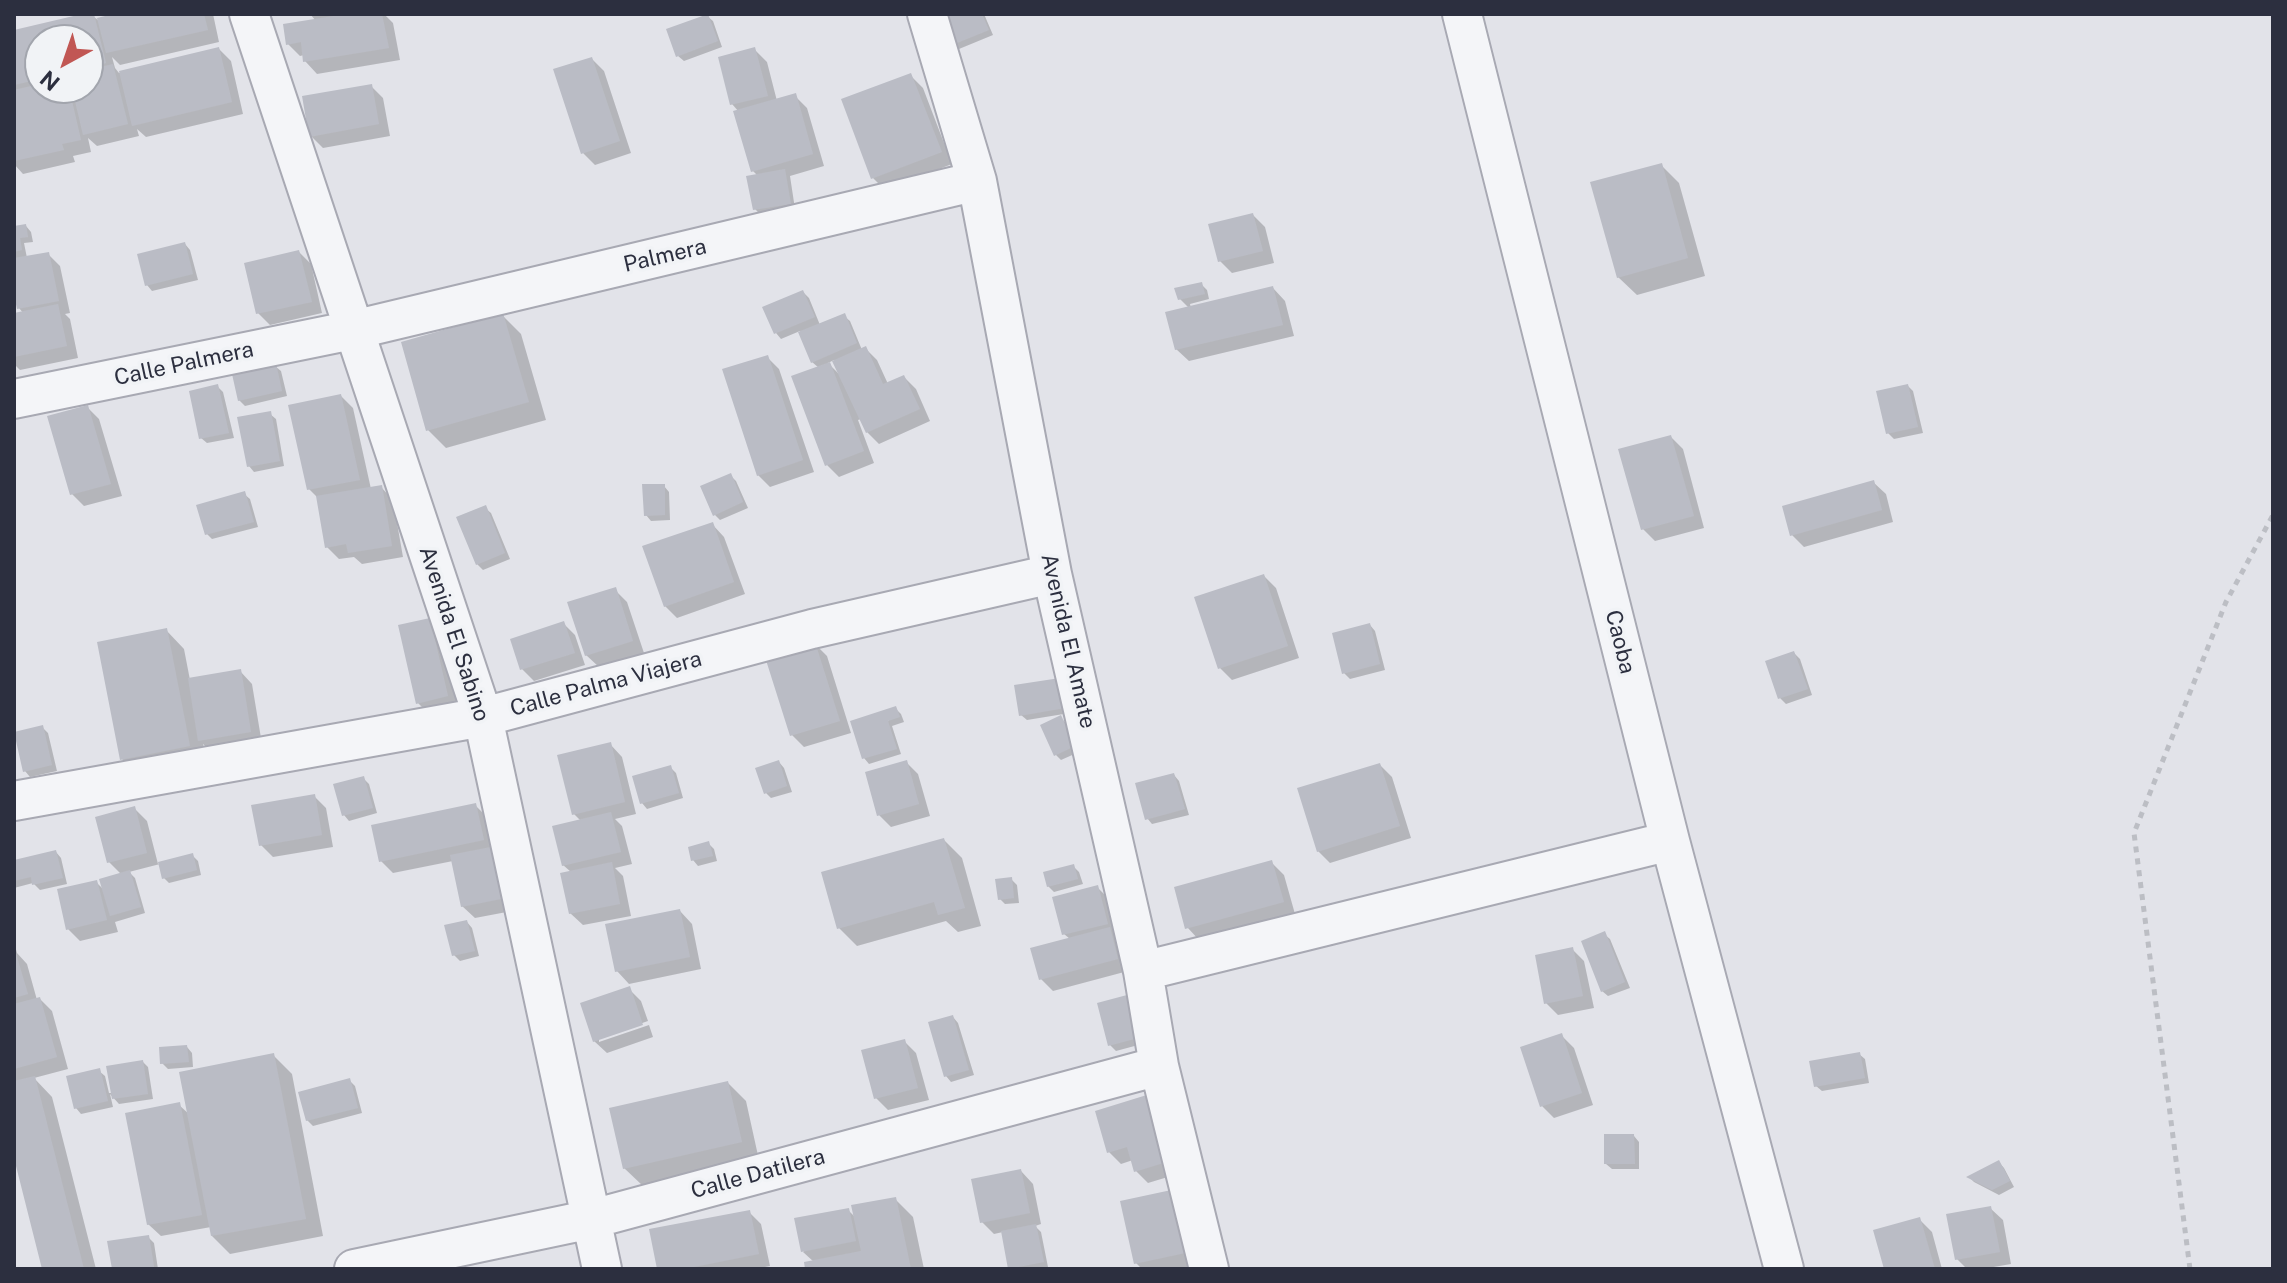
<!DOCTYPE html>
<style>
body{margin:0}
#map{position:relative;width:2287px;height:1283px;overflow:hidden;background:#e2e3e9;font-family:"Public Sans",sans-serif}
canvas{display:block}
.frame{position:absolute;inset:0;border:16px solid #2c2f3f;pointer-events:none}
.north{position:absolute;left:24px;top:24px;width:80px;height:80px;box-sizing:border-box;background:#f1f3f6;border:2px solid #a2a5ad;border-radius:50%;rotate:220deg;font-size:22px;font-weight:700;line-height:32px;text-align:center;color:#2c2f3f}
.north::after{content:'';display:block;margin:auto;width:28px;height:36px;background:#c15754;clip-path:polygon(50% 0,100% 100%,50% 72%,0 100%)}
</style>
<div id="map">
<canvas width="2287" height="1283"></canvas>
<div class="frame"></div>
<div class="north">N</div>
</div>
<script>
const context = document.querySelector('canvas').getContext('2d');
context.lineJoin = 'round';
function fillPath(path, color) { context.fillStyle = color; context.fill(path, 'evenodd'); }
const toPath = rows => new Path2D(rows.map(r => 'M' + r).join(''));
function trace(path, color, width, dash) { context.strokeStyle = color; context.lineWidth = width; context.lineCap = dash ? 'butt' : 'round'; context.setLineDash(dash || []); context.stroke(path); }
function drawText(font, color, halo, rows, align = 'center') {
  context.font = font + ' "Public Sans",sans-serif'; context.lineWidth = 7; context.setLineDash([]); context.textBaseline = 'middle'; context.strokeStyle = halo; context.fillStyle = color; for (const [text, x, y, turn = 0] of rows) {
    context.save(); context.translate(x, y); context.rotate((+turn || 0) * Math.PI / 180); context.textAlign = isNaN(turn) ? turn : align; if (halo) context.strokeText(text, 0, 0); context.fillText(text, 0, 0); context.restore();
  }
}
fillPath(toPath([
 [90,14,98,20,122,14,213,14,219,42,120,65,112,57,115,68,119,73,219,49,231,61,243,114,146,137,137,129,139,136,97,146,88,138,91,152,73,156,75,162,23,174,14,164,14,32],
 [40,40,88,40,88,88,40,88],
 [310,14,384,14,393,23,400,60,317,74,305,61,304,55,300,56,288,44,316,21],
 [942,14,984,14,993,35,959,49,954,43],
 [707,16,713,21,722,47,684,61,678,56],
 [755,50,767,62,777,101,795,96,807,108,824,166,790,176,795,209,761,215,755,209,758,176,753,171,739,112,732,104],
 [592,59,604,71,631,153,595,165,583,153],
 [911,76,923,88,952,164,885,190,873,178],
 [371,86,383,98,390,136,323,148,311,136],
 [1661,165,1679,183,1705,276,1637,295,1618,277],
 [1253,215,1265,227,1274,263,1232,273,1220,261],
 [26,226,31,232,33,242,24,243,27,258,48,254,60,266,70,313,65,314,70,319,78,358,20,370,14,364,14,315,24,314,19,308,14,285,14,228],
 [185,244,190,250,198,280,152,291,147,285],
 [299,252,311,264,322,313,270,325,258,313],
 [1201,284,1207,290,1209,299,1190,304,1191,308,1273,288,1285,301,1294,336,1189,361,1176,349,1189,308,1180,299],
 [803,292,809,298,820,325,844,316,850,321,862,350,865,348,877,360,888,384,904,377,916,389,930,421,879,444,867,432,861,419,858,420,874,463,839,477,827,465,819,368,812,362,800,331,781,339,776,333],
 [834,360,840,375,828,363],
 [503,316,521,334,546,420,446,448,428,430],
 [767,357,779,369,814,472,770,487,758,475],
 [275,366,281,371,287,396,245,406,239,400],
 [1908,386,1913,391,1923,433,1894,439,1888,433],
 [218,387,223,392,234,438,207,443,201,438],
 [341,396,353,408,371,489,381,487,393,500,403,557,362,564,354,557,339,559,327,547,319,499,309,489],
 [87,407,99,419,122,496,84,506,72,494],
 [270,414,276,419,284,466,254,472,249,466],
 [1671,437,1683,449,1704,528,1655,541,1643,529],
 [730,475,736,481,748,508,720,520,715,515],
 [1873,482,1886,494,1893,522,1804,547,1792,535],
 [664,486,669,492,670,520,651,521,646,515],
 [244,494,250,499,258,527,212,539,207,534],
 [485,508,491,513,510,559,483,570,477,564],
 [712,524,724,537,745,594,677,618,665,606],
 [1264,576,1276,588,1299,658,1232,680,1220,668],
 [615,590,627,602,644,653,599,667,586,655],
 [429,620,441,632,459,708,430,715,418,703],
 [563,623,575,635,585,665,534,681,522,669],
 [1370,625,1375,631,1385,670,1350,679,1344,673],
 [166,630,184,649,190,680,240,671,252,684,262,744,212,752,203,744,207,764,140,777,122,759],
 [815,644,827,656,851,733,804,747,792,735],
 [1794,653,1800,659,1812,695,1786,704,1780,698],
 [1059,680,1070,713,1027,720,1021,715],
 [896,709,901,714,904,722,892,726,901,754,869,764,864,758],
 [1061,718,1066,723,1079,752,1061,760,1056,755],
 [42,727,48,733,57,771,30,777,25,771],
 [610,744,622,757,636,814,615,819,622,826,632,864,615,868,623,876,631,916,583,925,570,913,571,872,563,865,581,821,574,814],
 [779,762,784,768,792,792,771,798,766,793],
 [906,762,918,774,930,816,891,827,879,815],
 [1380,765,1392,777,1411,838,1330,863,1318,851],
 [671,768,676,773,683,798,647,809,642,803],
 [1174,775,1179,781,1189,815,1152,824,1147,818],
 [363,778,369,784,377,813,349,821,344,815],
 [314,796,326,808,333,847,273,857,261,845],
 [475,805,488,818,512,911,475,918,462,906,453,861,393,873,381,861],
 [135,809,147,821,158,864,192,855,198,861,201,875,169,883,164,878,160,864,129,872,135,878,145,913,115,922,118,932,80,941,68,929,96,882,104,890,122,875,109,862],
 [944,840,962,858,981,926,958,932,946,921,857,946,839,928],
 [709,844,714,849,717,861,698,866,693,860],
 [56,852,61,858,67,884,40,890,33,883,14,888,14,862],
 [1272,863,1284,875,1295,914,1199,940,1187,927],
 [1073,866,1079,872,1083,884,1054,892,1048,886],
 [1011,879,1017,885,1019,903,1005,904,1000,899],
 [1097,887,1110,900,1128,971,1053,991,1041,979,1070,939,1064,934],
 [680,911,692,924,701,969,629,984,617,971],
 [467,922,472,928,479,956,460,961,454,955],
 [1604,934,1610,939,1630,988,1608,996,1602,991],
 [14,942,17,953,27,964,37,1000,40,999,52,1011,68,1069,34,1078,52,1097,96,1269,44,1269,14,1150],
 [1572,949,1584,961,1594,1008,1558,1015,1546,1003],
 [629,989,641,1001,648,1021,599,1038,599,1042,649,1025,653,1037,607,1053,594,1041],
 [1126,997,1132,1003,1142,1044,1116,1051,1110,1045],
 [953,1017,958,1023,974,1075,951,1082,946,1076],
 [1562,1036,1574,1048,1593,1105,1554,1118,1542,1106],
 [904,1041,916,1053,929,1100,888,1110,876,1098],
 [187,1047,192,1053,193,1067,168,1069,162,1063],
 [1859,1054,1865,1059,1869,1083,1822,1091,1816,1086],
 [274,1056,292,1074,323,1236,230,1254,212,1236,211,1227,161,1236,148,1224,179,1105,189,1114],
 [143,1062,148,1067,153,1099,119,1104,110,1094,113,1107,81,1114,76,1108,99,1071,105,1076,109,1093,113,1093],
 [349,1080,355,1086,362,1113,313,1126,307,1120],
 [728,1083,746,1101,759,1160,643,1186,624,1168],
 [1098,1112,1181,1173,1148,1183,1136,1171,1133,1160,1121,1164,1109,1152],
 [1634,1136,1639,1142,1639,1169,1612,1169,1606,1164],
 [1999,1162,2004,1168,2014,1187,1999,1195,1974,1182,1969,1177],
 [1021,1171,1033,1184,1041,1224,1035,1226,1041,1232,1048,1267,1012,1269,1003,1232,994,1234,982,1222],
 [895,1199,913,1217,924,1269,807,1269,814,1262,803,1252,848,1210,856,1218],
 [1123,1203,1201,1264,1177,1269,1142,1269,1136,1263],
 [1990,1208,2003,1220,2011,1264,1982,1269,1967,1269,1957,1259],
 [749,1212,761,1224,770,1266,755,1269,659,1269],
 [1920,1220,1932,1232,1942,1269,1886,1269],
 [148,1237,154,1243,158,1269,114,1269,110,1242]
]), '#0003');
fillPath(toPath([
 [82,14,94,14,106,63,88,68,88,40,40,40,40,79,14,85,14,30],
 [113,14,204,14,208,30,106,53,97,18],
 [346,14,382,14,389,48,303,62,301,42,286,45,283,24],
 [708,14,718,41,676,57,666,29],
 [939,14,982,14,989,30,952,45],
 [219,47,232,102,132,126,119,71],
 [755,47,768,96,730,105,718,57],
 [592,57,620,141,581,154,553,69],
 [113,64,128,124,83,135,72,88,88,88,88,70],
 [911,73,942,152,871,179,841,99],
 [40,84,40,88,69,88,81,140,62,144,64,150,14,161,14,90],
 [372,84,379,124,309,137,302,96],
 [796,93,813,154,751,172,733,111],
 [1662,163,1688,258,1617,278,1590,182],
 [785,169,791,204,753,210,746,176],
 [1253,213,1263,251,1218,262,1208,224],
 [26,224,28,237,20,238,22,250,14,252,14,226],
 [185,242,193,274,145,286,137,254],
 [299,250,312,302,256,314,244,263],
 [49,252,59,301,17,309,14,295,14,258],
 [1202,282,1205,294,1178,300,1174,288],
 [1273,286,1283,325,1175,350,1165,312],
 [803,290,815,317,774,334,762,307],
 [58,304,67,346,14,357,14,313],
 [503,313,529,402,426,431,401,342],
 [845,313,857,343,811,363,798,332],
 [866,346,883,384,904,375,920,409,866,433,832,361],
 [768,355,803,460,757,476,722,369],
 [830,362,864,451,825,466,791,376],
 [276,363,282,391,238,401,232,374],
 [218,384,229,433,199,439,189,391],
 [1908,384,1918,427,1886,434,1876,391],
 [341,394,360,480,307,490,288,405],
 [88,405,111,484,70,495,47,416],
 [271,411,280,461,247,467,237,417],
 [1671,435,1694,516,1641,530,1618,449],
 [731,473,743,502,713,516,700,486],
 [1874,480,1882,510,1790,536,1782,506],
 [642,484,665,484,665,515,644,516],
 [382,485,392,546,348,553,346,544,325,548,316,496],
 [245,491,254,522,205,535,196,505],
 [486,505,505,553,476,565,456,517],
 [713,522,734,582,664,607,642,546],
 [1264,574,1288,646,1218,669,1194,597],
 [616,587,633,641,585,656,567,602],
 [430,618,448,696,416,704,398,625],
 [564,621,575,653,520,670,510,639],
 [1370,623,1380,664,1342,674,1332,633],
 [167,628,190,746,120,760,97,642],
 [815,642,840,721,790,736,765,657],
 [1794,651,1808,689,1778,699,1765,661],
 [241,669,251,732,198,741,188,678],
 [1060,678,1065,708,1019,716,1014,685],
 [896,706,900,717,888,721,897,749,862,759,850,721],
 [1061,715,1075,746,1054,756,1040,725],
 [43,725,52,765,23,772,14,732],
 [611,742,625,802,572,815,557,755],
 [779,760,787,786,764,794,755,768],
 [907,760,919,804,877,816,865,772],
 [1380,763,1400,826,1317,852,1297,788],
 [671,765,679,793,640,804,632,776],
 [1174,773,1185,809,1145,820,1135,783],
 [364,776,373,808,342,816,333,784],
 [315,794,322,835,259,846,251,805],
 [476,803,484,840,379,862,371,825],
 [135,806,147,853,107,863,95,817],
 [611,812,621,852,562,866,552,826],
 [944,838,965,908,938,915,934,902,837,929,821,872],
 [709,841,713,856,691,861,688,847],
 [491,847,501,899,461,907,450,855],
 [56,850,63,878,32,885,31,877,14,881,14,860],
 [193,853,197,870,162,879,158,862],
 [1272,860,1284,902,1185,929,1174,887],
 [612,862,620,904,569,914,560,873],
 [1074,864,1078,879,1047,887,1043,872],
 [130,870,141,907,110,916,99,879],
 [1012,877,1014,898,998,900,995,879],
 [97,880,107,920,66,930,57,889],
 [1098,885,1108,924,1062,935,1052,897],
 [680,909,690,957,615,972,605,924],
 [467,920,475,951,452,956,444,925],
 [1110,927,1118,959,1039,980,1030,948],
 [1605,931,1625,982,1601,992,1581,941],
 [14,947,28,994,14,998],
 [1573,947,1583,996,1544,1004,1535,955],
 [630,986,643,1025,593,1042,580,1003],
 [1127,995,1138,1038,1108,1046,1097,1003],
 [40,997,57,1057,14,1069,14,1004],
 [953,1015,969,1070,944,1077,928,1022],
 [1562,1033,1582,1093,1540,1107,1520,1047],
 [905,1039,918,1088,874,1099,861,1050],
 [187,1045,189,1062,160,1064,159,1047],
 [1860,1052,1865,1078,1814,1087,1809,1061],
 [274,1053,306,1219,211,1236,179,1072],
 [143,1060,148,1094,112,1099,106,1066],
 [100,1068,108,1101,74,1109,66,1076],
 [35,1076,84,1269,42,1269,14,1158,14,1081],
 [350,1078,358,1108,306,1121,298,1092],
 [728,1081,742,1142,623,1169,609,1108],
 [1150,1094,1170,1161,1134,1172,1127,1147,1107,1153,1095,1111],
 [180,1102,202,1215,147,1225,125,1113],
 [1604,1134,1634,1134,1635,1164,1604,1164],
 [1999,1160,2010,1181,1992,1190,1966,1177],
 [1021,1169,1030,1213,980,1223,971,1179],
 [1176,1189,1190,1252,1134,1264,1120,1201],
 [896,1197,911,1269,805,1269,804,1262,861,1251,851,1205],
 [1991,1206,2000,1252,1955,1260,1946,1214],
 [849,1208,856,1241,801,1252,794,1218],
 [750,1210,759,1254,684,1269,657,1269,649,1229],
 [1920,1217,1935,1269,1884,1269,1873,1230],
 [1036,1224,1044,1262,1008,1269,1001,1231],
 [149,1235,154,1267,112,1269,107,1241]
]), '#babcc5');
const minor = toPath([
 [249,14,483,717,602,1269],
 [927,14,977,181,1052,574,1143,971,1159,1066,1209,1269],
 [1462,14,1670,841,1784,1269],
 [14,399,353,330,977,181],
 [14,801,483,717,812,629,1052,574],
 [1143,971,1670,841],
 [354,1269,592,1219,1159,1066]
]);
trace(minor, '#a8a9b3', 42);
trace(toPath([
 [2190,1269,2134,833,2226,602,2273,515]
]), '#bcbec4', 5, [6, 6]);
trace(minor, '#f4f5f8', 38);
drawText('22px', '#2c2f3f', '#f1f3f6', [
 ["Palmera",665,256,-13],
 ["Calle Palmera",184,364,-12],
 ["Avenida El Sabino",454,634,72],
 ["Avenida El Amate",1068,641,77],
 ["Caoba",1620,642,76],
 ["Calle Palma Viajera",606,684,-15],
 ["Calle Datilera",758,1174,-15]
]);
</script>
